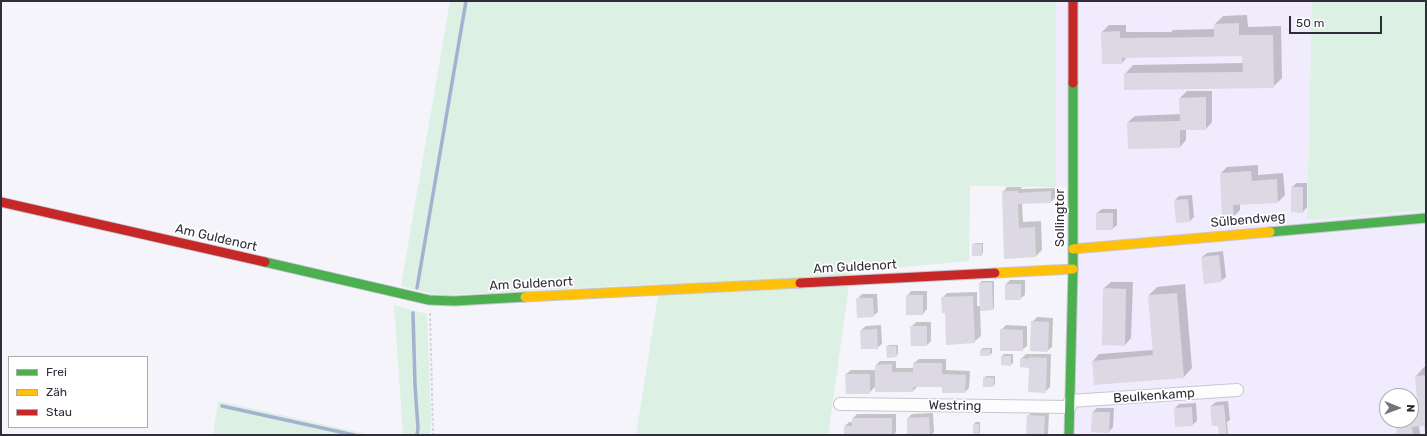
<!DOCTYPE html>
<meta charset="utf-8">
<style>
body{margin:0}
#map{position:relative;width:1427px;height:436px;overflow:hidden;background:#f5f4fa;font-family:Rubik,sans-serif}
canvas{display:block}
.frame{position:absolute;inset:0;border:2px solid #302d3a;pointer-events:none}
.legend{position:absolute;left:8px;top:356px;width:140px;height:72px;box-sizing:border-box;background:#fff;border:1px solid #acabb0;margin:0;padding:5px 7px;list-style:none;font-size:12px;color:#302d3a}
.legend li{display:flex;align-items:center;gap:8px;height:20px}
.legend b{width:20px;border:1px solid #acabb0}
.north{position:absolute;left:1379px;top:388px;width:40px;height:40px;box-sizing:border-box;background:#fff;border:1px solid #acabb0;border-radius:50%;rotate:91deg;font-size:11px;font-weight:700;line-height:16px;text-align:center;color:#302d3a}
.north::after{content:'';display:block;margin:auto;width:14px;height:18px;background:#75737d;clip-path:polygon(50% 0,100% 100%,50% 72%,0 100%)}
.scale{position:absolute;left:1289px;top:16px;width:93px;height:18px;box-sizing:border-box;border:2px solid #302d3a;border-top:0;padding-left:5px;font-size:12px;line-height:14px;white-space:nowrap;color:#302d3a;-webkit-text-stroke:3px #fff;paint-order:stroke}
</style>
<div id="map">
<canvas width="1427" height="436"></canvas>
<div class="frame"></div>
<ul class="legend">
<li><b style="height:5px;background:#4caf50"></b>Frei</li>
<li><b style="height:5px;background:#ffc107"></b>Zäh</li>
<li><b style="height:5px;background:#c62828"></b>Stau</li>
</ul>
<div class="north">N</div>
<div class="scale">50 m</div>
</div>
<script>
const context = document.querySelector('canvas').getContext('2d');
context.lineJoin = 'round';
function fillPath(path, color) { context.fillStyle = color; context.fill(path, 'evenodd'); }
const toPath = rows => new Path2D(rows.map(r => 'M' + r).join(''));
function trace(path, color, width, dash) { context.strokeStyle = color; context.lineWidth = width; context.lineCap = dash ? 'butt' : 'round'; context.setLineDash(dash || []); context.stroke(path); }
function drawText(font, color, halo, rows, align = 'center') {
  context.font = font + ' Rubik,sans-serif'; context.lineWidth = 3.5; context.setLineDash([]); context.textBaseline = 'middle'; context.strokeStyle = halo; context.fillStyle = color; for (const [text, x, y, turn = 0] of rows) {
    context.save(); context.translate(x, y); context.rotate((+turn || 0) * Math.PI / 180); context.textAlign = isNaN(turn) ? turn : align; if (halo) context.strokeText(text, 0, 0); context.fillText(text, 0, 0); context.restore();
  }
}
fillPath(toPath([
 [1056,1,1312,1,1307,220,1426,210,1426,435,1071,435,1076,187,1056,187],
 [1387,396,1411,396,1411,420,1387,420]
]), '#f0ecfd');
fillPath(toPath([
 [450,1,1056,1,1056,187,970,186,969,261,851,272,828,435,636,435,660,284,444,295,424,292,401,286],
 [1312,1,1426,1,1426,210,1307,220],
 [394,305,427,314,431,416,430,435,403,435],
 [218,401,371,435,213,435]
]), '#dcf0e4');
fillPath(toPath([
 [1247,15,1248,27,1281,26,1282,78,1273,87,1125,74,1133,65,1244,63,1243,55,1128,56,1122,63,1102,32,1109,25,1126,25,1126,32,1171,32,1173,30,1215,29,1215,24,1223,16],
 [1187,91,1212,91,1212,122,1206,129,1186,129,1186,140,1180,147,1128,122,1135,116,1181,114,1180,98],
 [1258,165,1258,175,1283,173,1285,195,1278,202,1240,204,1240,210,1234,216,1221,173,1227,167],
 [1297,183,1307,183,1307,207,1303,212,1292,212,1292,187],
 [1007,187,1022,187,1021,189,1055,188,1055,198,1051,202,1022,203,1023,222,1041,221,1042,250,1036,256,1005,257,1003,192],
 [1192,195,1194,217,1190,221,1175,200,1179,196],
 [1102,209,1117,209,1117,225,1112,229,1097,213],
 [975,243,983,243,983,253,981,255,973,245],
 [1223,251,1226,277,1221,281,1202,257,1207,253],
 [1010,280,1025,280,1025,295,1020,299,1006,284],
 [982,281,994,281,994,308,992,309,980,310,981,336,974,342,946,313,942,298,947,293,977,292,977,306,980,306,980,283],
 [1111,282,1133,282,1131,338,1125,345,1104,288],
 [1185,284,1192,368,1184,377,1095,384,1093,361,1099,354,1153,350,1149,295,1157,287],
 [911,291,927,291,927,309,923,314,907,296],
 [862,294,877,294,878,312,873,316,857,299],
 [1037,317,1053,318,1052,347,1047,351,1032,322],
 [916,322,931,322,931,341,927,345,912,345,911,327],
 [881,325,882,344,877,348,861,330,866,326],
 [1006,325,1027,326,1027,346,1022,350,1001,330],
 [889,345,898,345,898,354,896,356,887,347],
 [983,348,992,348,992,353,990,355,981,355,981,350],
 [1004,354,1013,354,1013,363,1011,365,1002,356],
 [1026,354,1051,354,1050,387,1045,392,1030,367,1021,359],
 [919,359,946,359,946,370,970,371,969,388,965,392,943,386,917,387,913,391,876,391,876,386,869,393,846,374,851,370,876,370,876,365,880,361,896,361,896,368,914,368,914,363],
 [1424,367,1426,367,1426,433,1425,425,1419,426,1420,435,1395,435,1398,432,1397,420,1411,420,1411,404,1418,404,1416,376],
 [986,376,995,376,995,384,993,386,984,378],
 [1228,401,1230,420,1227,422,1228,435,1220,435,1219,426,1211,406,1216,402],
 [1196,403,1197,421,1192,425,1175,408,1179,404],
 [1097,408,1114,408,1113,427,1109,432,1093,412],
 [1033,411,1049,412,1048,435,1027,435,1028,416],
 [933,413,934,432,931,435,908,435,908,418,912,414],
 [857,414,896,414,896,432,893,435,845,435,845,426,849,422,853,422,853,418],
 [976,422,980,422,980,433,978,435,974,424]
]), '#0003');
trace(toPath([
 [417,288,466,1],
 [413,313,415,385,418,428,417,435],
 [222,406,354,435]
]), '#a3b2cf', 3.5);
fillPath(toPath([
 [1239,23,1239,35,1273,35,1274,88,1124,90,1124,73,1243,72,1242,56,1122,58,1122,64,1102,64,1101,32,1120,31,1120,38,1214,37,1214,24],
 [1206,97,1206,130,1180,130,1180,148,1128,149,1127,122,1180,121,1179,98],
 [1251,171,1252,181,1277,179,1278,203,1233,205,1234,217,1222,218,1220,173],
 [1291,187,1303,187,1303,213,1291,212],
 [1002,191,1018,191,1018,193,1051,191,1051,203,1018,204,1019,228,1035,227,1036,257,1004,259],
 [1188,199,1190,222,1176,223,1174,200],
 [1096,213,1113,213,1113,230,1096,230],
 [972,244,982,244,982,256,972,256],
 [1219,255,1222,282,1204,284,1201,257],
 [992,282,993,310,980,311,979,283],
 [1005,284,1021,284,1021,300,1005,300],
 [1103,288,1126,289,1125,346,1102,345],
 [1177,293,1184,378,1094,385,1092,361,1153,355,1148,295],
 [906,295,923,295,923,315,906,315],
 [973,296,975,343,946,345,945,313,942,313,941,297],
 [856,298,873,298,874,317,857,318],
 [1031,321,1049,322,1048,352,1030,351],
 [910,326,927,326,927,346,911,346],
 [877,329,878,349,861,349,860,330],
 [1000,329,1023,330,1023,351,1000,351],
 [886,346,896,346,897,357,887,358],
 [990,349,990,356,980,356,980,350],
 [1001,356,1011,356,1011,366,1001,365],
 [1029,357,1047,358,1046,393,1028,392,1029,368,1020,367,1020,358,1029,359],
 [913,363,942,363,942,374,966,375,965,393,942,393,942,387,913,387,913,392,875,392,875,365,892,364,892,372,913,372],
 [845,374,870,374,870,394,846,394],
 [1426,375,1426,432,1425,433,1424,426,1412,427,1413,435,1397,435,1396,420,1411,420,1411,410,1418,409,1415,376],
 [983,377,994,378,993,387,983,387],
 [1224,405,1227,435,1219,435,1218,426,1212,426,1210,406],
 [1192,407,1193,426,1175,427,1174,408],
 [1092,412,1110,412,1109,433,1091,432],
 [1027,415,1045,416,1044,435,1026,435],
 [929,417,930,435,907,435,907,418],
 [852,418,892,418,892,435,844,435,844,426,852,426],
 [973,424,979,424,979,435,973,435]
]), '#dcd8e4');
const street = toPath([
 [1070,401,1237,390],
 [840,404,1070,407]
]);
const fast = toPath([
 [1270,232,1426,218],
 [265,262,429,300,454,301,525,297],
 [1069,435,1073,269,1073,83]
]);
const slow = toPath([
 [1073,249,1270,232],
 [995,273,1073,269],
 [525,297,800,283]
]);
const jam = toPath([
 [1073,1,1073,83],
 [1,202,265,262],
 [800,283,995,273]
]);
trace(street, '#c8c6cf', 14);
trace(fast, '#c8c6cf', 11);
trace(slow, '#c8c6cf', 11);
trace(jam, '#c8c6cf', 11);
trace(toPath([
 [430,313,433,435]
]), '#d5d5d9', 2, [3, 2]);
trace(street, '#fefdfe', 12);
trace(fast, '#4caf50', 9);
trace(slow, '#ffc107', 9);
trace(jam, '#c62828', 9);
drawText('13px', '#302d3a', '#fff', [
 ["Sollingtor",1060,218,-90],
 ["Sülbendweg",1248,220,-5],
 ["Am Guldenort",216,238,13],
 ["Am Guldenort",855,267,-3],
 ["Am Guldenort",531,284,-3],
 ["Beulkenkamp",1154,396,-4],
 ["Westring",955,406,1]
]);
</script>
